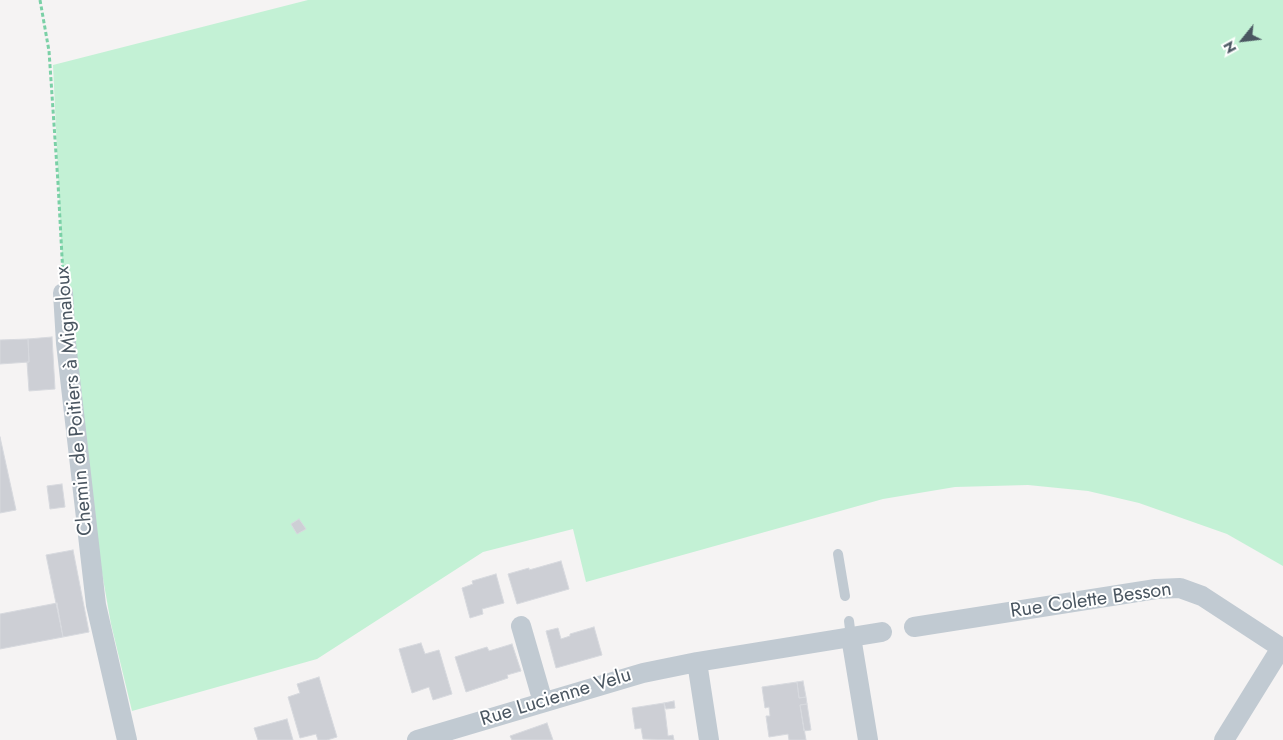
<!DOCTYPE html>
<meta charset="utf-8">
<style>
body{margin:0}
#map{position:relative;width:1283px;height:740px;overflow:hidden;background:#f5f3f3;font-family:Jost,sans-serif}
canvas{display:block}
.north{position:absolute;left:1218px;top:15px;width:50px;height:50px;-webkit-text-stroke:4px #fff;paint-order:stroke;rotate:241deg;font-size:14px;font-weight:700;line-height:20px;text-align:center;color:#4a5661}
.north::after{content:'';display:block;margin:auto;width:18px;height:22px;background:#4a5661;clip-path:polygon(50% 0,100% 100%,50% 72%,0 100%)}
</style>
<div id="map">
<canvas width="1283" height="740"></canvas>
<div class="north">N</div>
</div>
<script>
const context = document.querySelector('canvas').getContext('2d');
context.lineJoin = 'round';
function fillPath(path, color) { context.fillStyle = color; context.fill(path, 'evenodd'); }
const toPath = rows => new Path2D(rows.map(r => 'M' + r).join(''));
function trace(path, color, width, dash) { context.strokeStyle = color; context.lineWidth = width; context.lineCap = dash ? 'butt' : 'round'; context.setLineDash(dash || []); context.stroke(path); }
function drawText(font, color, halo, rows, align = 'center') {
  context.font = font + ' Jost,sans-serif'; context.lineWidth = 4; context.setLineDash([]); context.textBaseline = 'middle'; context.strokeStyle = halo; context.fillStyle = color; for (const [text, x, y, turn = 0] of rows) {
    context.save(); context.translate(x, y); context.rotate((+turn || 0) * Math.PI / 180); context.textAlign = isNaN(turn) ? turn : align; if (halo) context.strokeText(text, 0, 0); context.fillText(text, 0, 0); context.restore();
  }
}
fillPath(toPath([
 [308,0,1283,0,1283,566,1227,534,1139,503,1088,491,1028,485,955,487,883,499,586,582,573,529,483,552,317,659,132,711,111,624,99,556,63,278,53,65]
]), '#c3f1d5');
const building = toPath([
 [52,337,55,389,29,391,27,362,29,362,28,339,52,337],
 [28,339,29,362,0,364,0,340,28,339],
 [0,437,16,510,0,513,0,437],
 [62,484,65,507,50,509,47,486,62,484],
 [299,519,306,529,297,534,291,524,299,519],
 [73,550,89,632,63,637,46,555,73,550],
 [561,561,569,589,517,604,508,574,529,568,529,570,561,561],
 [496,574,504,603,482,609,483,614,470,618,462,588,473,584,472,581,496,574],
 [57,603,63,637,0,649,0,614,57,603],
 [594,627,602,655,556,668,546,631,558,628,561,639,570,636,570,634,594,627],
 [421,643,425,654,439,650,452,694,433,700,429,687,412,693,399,649,421,643],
 [512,644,521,671,507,675,508,678,466,692,455,657,487,647,489,651,512,644],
 [319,677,337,737,327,740,318,740,316,734,300,738,288,697,300,693,297,684,319,677],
 [803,681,806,697,799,698,797,682,803,681],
 [797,682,799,698,806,697,807,704,800,705,806,740,789,740,788,734,769,737,766,716,770,716,769,707,765,708,762,687,797,682],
 [674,701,675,708,666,709,664,703,674,701],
 [664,703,668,736,673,735,674,740,643,739,641,728,635,729,632,708,664,703],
 [807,704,811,730,804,731,800,705,807,704],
 [287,719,293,740,258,740,254,728,287,719],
 [547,723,553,740,512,740,510,736,547,723]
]);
fillPath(building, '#cdcfd5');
trace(building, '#d7d9de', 1);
trace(toPath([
 [40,0,49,51,58,183,63,275]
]), '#7ad0a6', 3, [4, 2.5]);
trace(toPath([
 [838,554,845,596],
 [849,621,851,637]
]), '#c1cad2', 10);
trace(toPath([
 [63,293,66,343,96,605,127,740],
 [521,626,543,702],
 [914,627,1156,589,1180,588,1202,596,1283,649],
 [851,637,868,740],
 [417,740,643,673,697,662],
 [709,740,697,662,882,632],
 [1224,740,1281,648]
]), '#c1cad2', 20);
drawText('20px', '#4a5661', '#fff', [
 ["Chemin de Poitiers à Mignaloux",75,401,-95],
 ["Rue Colette Besson",1091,601,-8],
 ["Rue Lucienne Velu",556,698,-17]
]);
</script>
